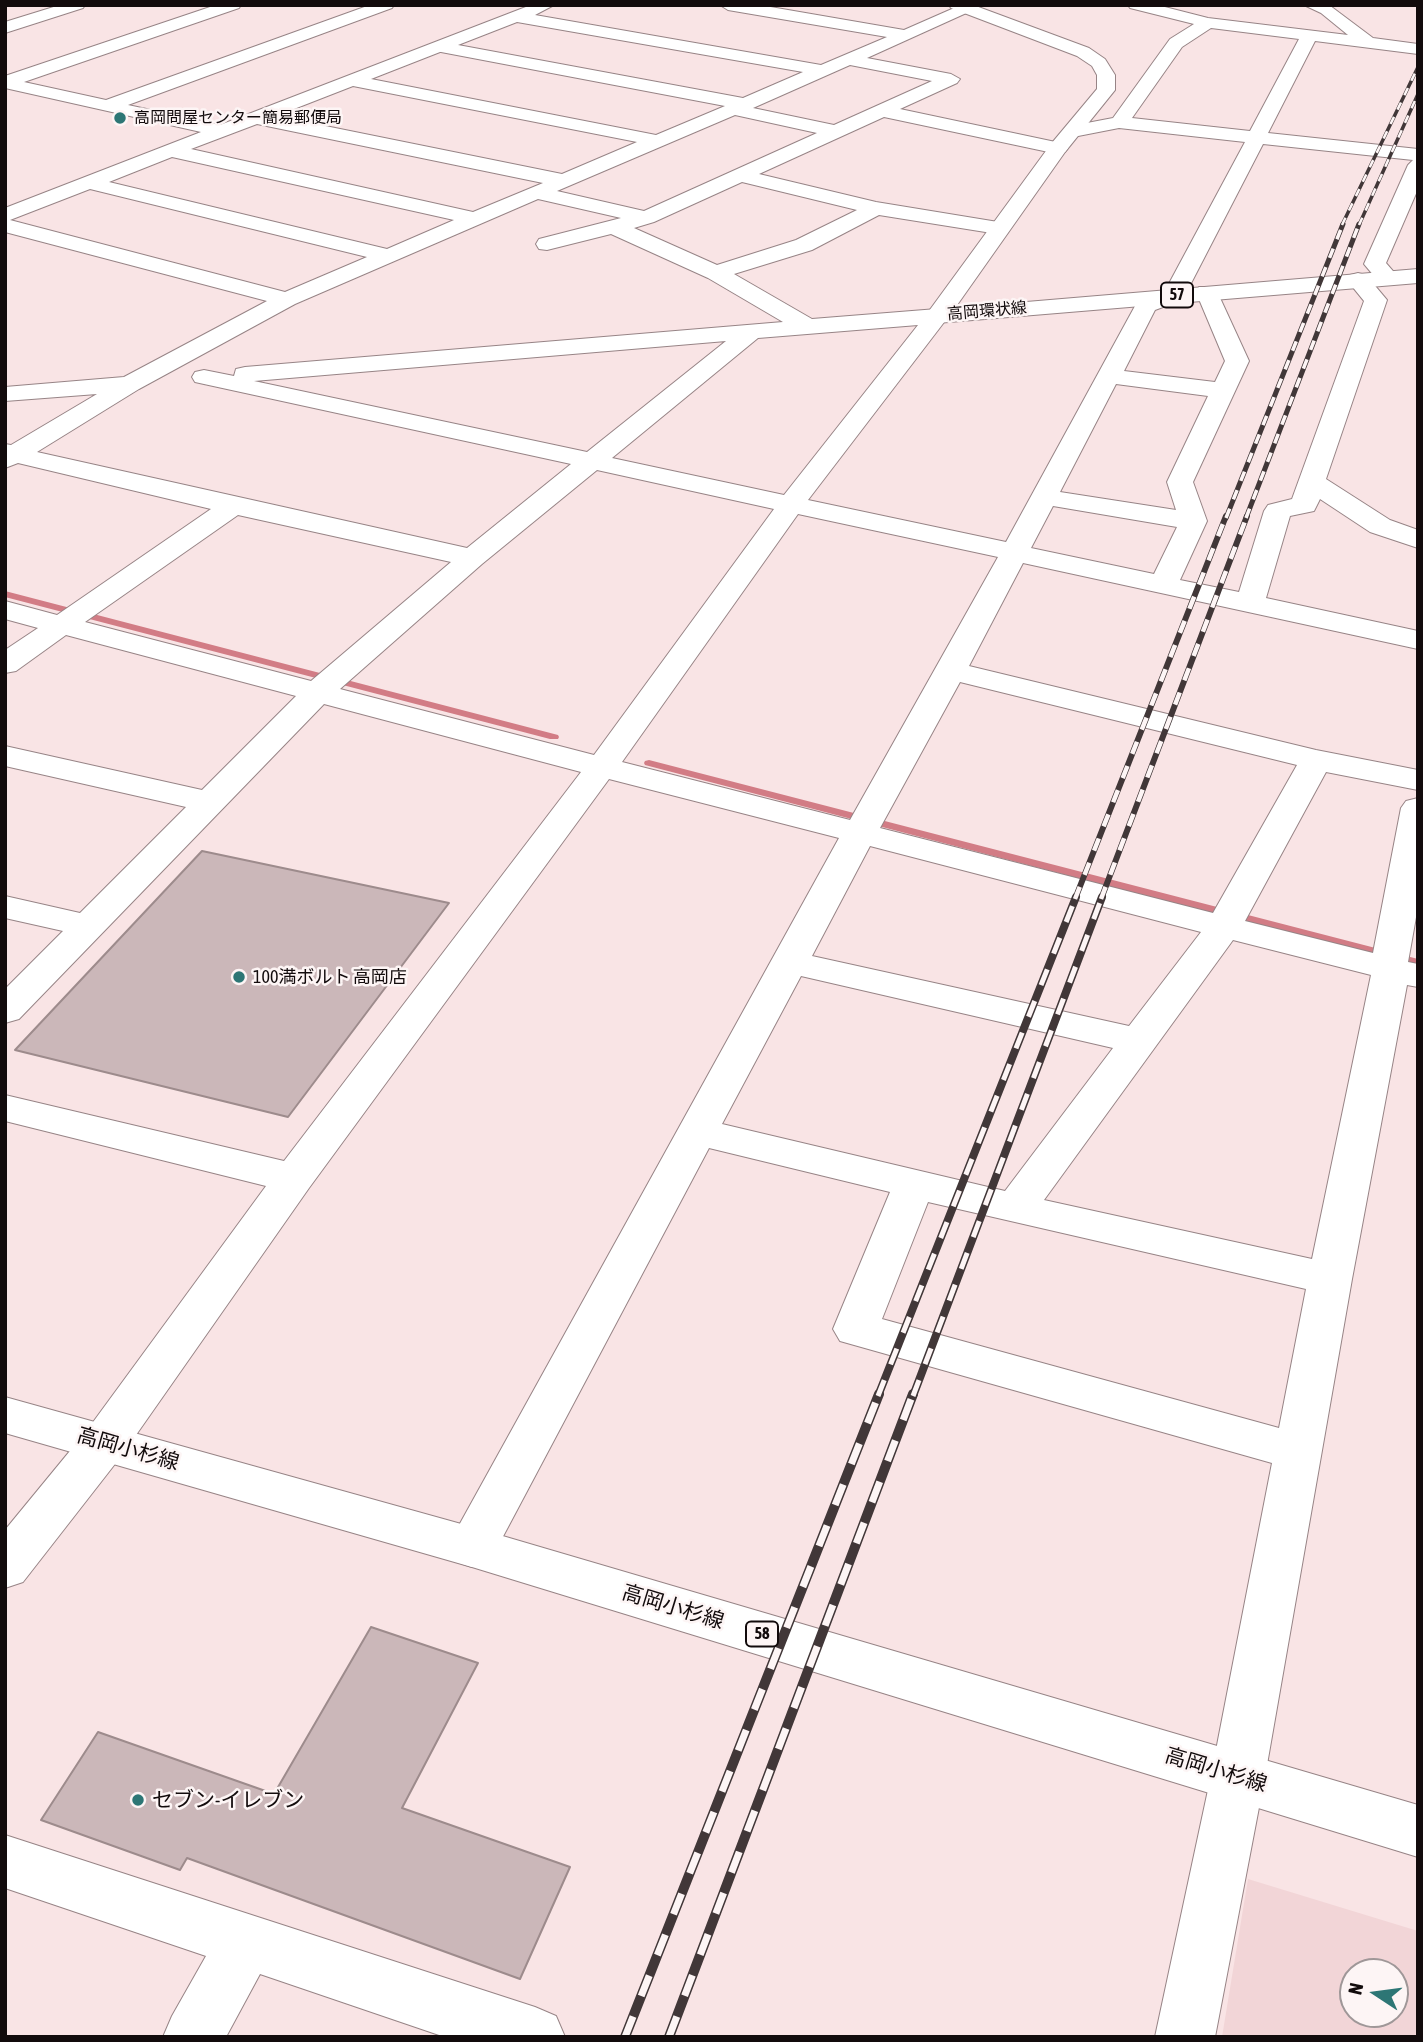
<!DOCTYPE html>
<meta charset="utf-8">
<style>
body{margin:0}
#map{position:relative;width:1423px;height:2042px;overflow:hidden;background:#f9e4e5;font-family:"Asap Condensed",sans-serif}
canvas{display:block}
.frame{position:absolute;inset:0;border:7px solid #120b0c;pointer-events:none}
.north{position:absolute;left:1339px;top:1958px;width:70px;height:70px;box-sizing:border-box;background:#fdf5f5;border:2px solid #9f9798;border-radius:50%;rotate:283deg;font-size:19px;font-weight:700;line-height:28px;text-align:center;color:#120b0c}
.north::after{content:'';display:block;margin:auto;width:24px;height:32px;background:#2d7675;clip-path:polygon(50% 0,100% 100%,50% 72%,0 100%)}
</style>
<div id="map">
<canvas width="1423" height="2042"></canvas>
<div class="frame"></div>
<div class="north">N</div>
</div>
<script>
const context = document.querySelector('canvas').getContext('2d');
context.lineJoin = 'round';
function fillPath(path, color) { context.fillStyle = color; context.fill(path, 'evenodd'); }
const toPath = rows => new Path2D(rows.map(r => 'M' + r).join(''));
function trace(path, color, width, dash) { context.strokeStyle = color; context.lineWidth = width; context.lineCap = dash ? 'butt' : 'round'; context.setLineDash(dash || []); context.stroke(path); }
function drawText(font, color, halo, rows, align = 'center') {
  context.font = font + ' "Asap Condensed","Noto Sans JP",sans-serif'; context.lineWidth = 5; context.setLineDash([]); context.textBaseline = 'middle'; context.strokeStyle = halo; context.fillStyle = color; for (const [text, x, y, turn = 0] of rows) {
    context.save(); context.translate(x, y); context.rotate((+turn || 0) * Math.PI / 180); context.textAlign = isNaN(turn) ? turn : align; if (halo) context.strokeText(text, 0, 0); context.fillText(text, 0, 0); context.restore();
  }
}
fillPath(toPath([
 [1248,1879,1418,1931,1418,2037,1222,2037],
 [1353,1972,1395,1972,1395,2014,1353,2014]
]), '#f2d5d7');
fillPath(toPath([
 [5,591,558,735,559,737,558,739,550,739,5,597,5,591],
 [649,760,1418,959,1418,967,645,765,644,763,645,761,649,760]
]), '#d27c85');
const building = toPath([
 [202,851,449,903,288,1117,15,1050,202,851],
 [371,1627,478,1663,402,1808,570,1867,520,1979,187,1858,180,1870,41,1820,98,1732,274,1794,371,1627]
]);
fillPath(building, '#cbb7b9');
trace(building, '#9d8b8c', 2);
const minor = toPath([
 [60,5,85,5,83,8,5,33,5,22,60,5],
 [216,5,241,5,239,8,24,82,106,100,370,5,394,5,392,8,128,105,220,125,531,5,554,5,535,15,821,65,887,37,728,10,720,5,759,5,904,30,961,5,984,5,867,58,951,74,960,79,957,83,900,109,1065,144,1068,148,1065,152,1058,154,884,117,759,174,876,202,998,222,1005,224,1009,228,1005,232,998,234,879,215,812,250,734,274,812,319,937,309,945,311,949,316,945,321,808,500,1006,542,1135,306,1138,301,1165,291,1245,142,1119,128,1073,137,1066,135,1063,131,1066,127,1113,118,1170,39,1194,24,1130,8,1128,5,1157,5,1208,18,1348,35,1321,13,1304,5,1329,5,1373,38,1418,44,1418,54,1315,41,1268,133,1418,149,1418,189,1386,263,1399,278,1396,283,1380,283,1364,264,1408,165,1413,160,1263,144,1185,295,1182,300,1155,310,1124,371,1215,382,1225,361,1196,292,1199,287,1215,287,1249,361,1193,482,1207,521,1180,580,1239,592,1264,511,1268,505,1292,499,1364,301,1347,280,1350,275,1358,273,1366,275,1387,300,1326,479,1390,520,1418,530,1418,548,1370,532,1320,499,1314,511,1290,516,1266,598,1418,631,1418,649,1023,563,969,666,1316,750,1418,770,1418,790,1326,772,1245,921,1373,953,1401,808,1406,801,1418,798,1418,906,1408,962,1418,964,1418,987,1407,985,1352,1279,1265,1776,1215,2037,1155,2037,1211,1776,1272,1463,840,1341,833,1329,890,1192,709,1148,490,1561,472,1567,454,1561,447,1547,839,838,609,779,309,1188,122,1455,23,1582,5,1588,5,1530,88,1429,266,1186,5,1121,5,1095,284,1161,581,772,324,704,19,1019,5,1023,5,989,63,931,5,918,5,896,80,913,186,807,5,766,5,746,202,790,296,696,66,635,16,671,5,673,5,650,38,628,5,619,5,601,57,615,211,509,18,463,5,468,5,444,11,445,97,394,5,401,5,387,124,377,267,301,5,232,5,208,201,132,5,88,5,76,216,5],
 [517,22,803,72,743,98,458,45,517,22],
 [1211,28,1299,39,1250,131,1132,118,1182,47,1211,28],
 [440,52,441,52,725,106,656,135,371,79,440,52],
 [850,65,932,81,834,125,753,108,850,65],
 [353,86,637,142,562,174,276,116,353,86],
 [735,115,817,133,644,211,557,191,735,115],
 [257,124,543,183,473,212,191,149,257,124],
 [172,157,454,220,387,249,109,182,172,157],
 [742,182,857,210,796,240,717,265,634,228,654,222,742,182],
 [90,189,367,257,285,292,10,220,90,189],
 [538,199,621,218,539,239,536,244,539,249,547,250,611,234,708,278,783,322,245,367,236,369,234,376,204,370,195,372,192,377,195,382,204,384,571,464,467,548,37,452,139,389,295,304,538,199],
 [918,325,784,495,612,458,758,338,918,325],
 [726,341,587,452,254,381,726,341],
 [1116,384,1208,396,1167,482,1176,510,1060,492,1116,384],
 [597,470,774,509,594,755,340,689,482,564,597,470],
 [1053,506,1177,527,1154,574,1031,548,1053,506],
 [798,514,998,557,850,820,622,762,798,514],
 [238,515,451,562,311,681,85,622,238,515],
 [960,682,1297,765,1213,913,880,828,960,682],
 [870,846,1201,932,1129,1026,812,956,870,846],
 [1233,940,1371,975,1312,1259,1044,1200,1233,940],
 [801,976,1113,1048,1005,1191,722,1124,801,976],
 [928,1202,1306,1289,1279,1428,882,1319,928,1202],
 [5,1835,535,2007,556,2016,565,2037,445,2037,260,1974,226,2037,163,2037,172,2016,206,1956,5,1888,5,1835]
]);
const major = toPath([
 [949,5,973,5,1089,48,1105,59,1115,75,1115,90,1065,152,955,308,1418,269,1418,283,937,323,929,321,925,316,929,311,1051,144,1097,89,1097,75,1092,66,1077,56,951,8,949,5],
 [5,1397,472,1527,1418,1805,1418,1857,472,1567,5,1433,5,1397]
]);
trace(minor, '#978486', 2);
trace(major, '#978486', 2);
fillPath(minor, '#fff');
fillPath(major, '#fff');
const railFar4 = toPath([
 [1342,225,1418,67],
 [1359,225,1418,94]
]);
const railFar3 = toPath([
 [1226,518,1343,224],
 [1246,518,1359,224]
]);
const railFar2 = toPath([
 [1075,899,1226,516],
 [1101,899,1247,516]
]);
const railFar1 = toPath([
 [878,1396,1076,897],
 [913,1396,1102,897]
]);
const rail = toPath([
 [625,2037,879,1394],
 [669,2037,913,1394]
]);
trace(railFar4, '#413738', 3.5);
trace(railFar3, '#413738', 5);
trace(railFar2, '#413738', 6);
trace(railFar1, '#413738', 8);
trace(rail, '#413738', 10);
trace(railFar4, '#fdf5f5', 2.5, [8]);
trace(railFar3, '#fdf5f5', 3.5, [10]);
trace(railFar2, '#fdf5f5', 4.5, [13]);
trace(railFar1, '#fdf5f5', 5, [17]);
trace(rail, '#fdf5f5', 7, [22]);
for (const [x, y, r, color] of [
 [120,118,7,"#2d7675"],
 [239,977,7,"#2d7675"],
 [138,1800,7,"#2d7675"]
]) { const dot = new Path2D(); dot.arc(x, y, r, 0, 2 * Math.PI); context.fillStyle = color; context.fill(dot); trace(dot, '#fdf5f5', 2.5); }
drawText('16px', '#120b0c', '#fdf5f5', [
 ["高岡問屋センター簡易郵便局",134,118]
], 'left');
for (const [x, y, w] of [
 [1177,295,32],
 [762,1634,32]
]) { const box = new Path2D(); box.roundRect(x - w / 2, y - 12.5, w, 25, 5); context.fillStyle = '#fdf5f5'; context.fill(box); trace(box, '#120b0c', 2); }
drawText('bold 16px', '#120b0c', null, [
 ["57",1177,295],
 ["58",762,1634]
]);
drawText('16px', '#120b0c', '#fdf5f5', [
 ["高岡環状線",987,311,-5]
]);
drawText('18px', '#120b0c', '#fdf5f5', [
 ["100満ボルト 高岡店",253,977]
], 'left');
drawText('21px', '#120b0c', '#fdf5f5', [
 ["高岡小杉線",128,1449,16],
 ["高岡小杉線",673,1607,17],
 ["高岡小杉線",1216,1770,17]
]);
drawText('21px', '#120b0c', '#fdf5f5', [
 ["セブン-イレブン",152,1800]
], 'left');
</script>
